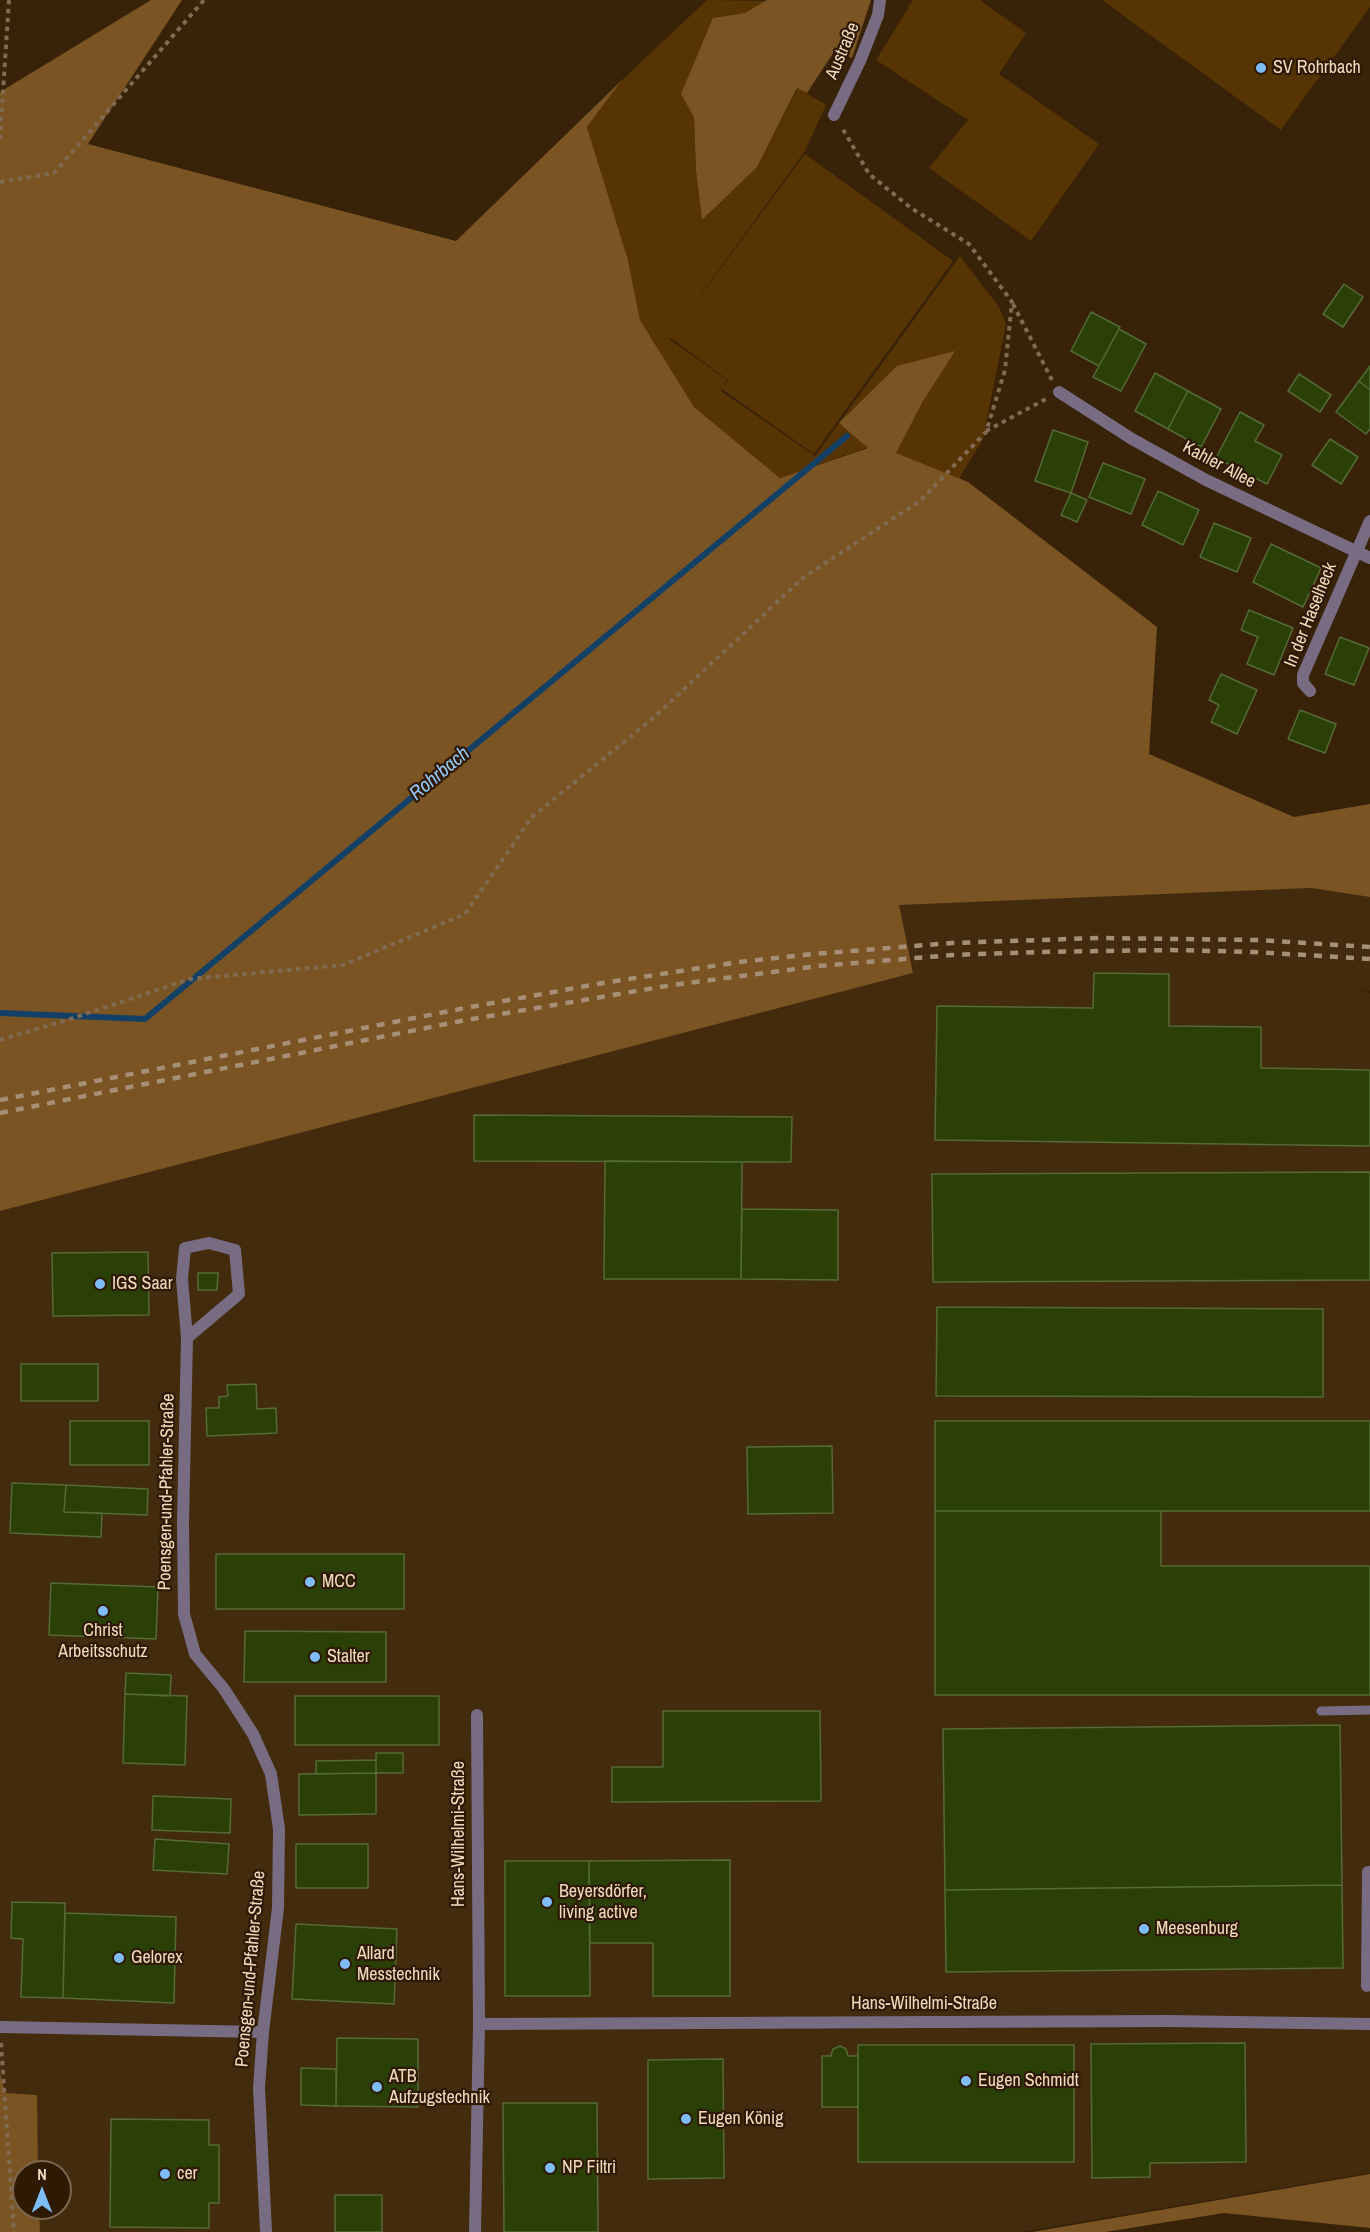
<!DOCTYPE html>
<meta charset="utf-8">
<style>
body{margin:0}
#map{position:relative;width:1370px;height:2232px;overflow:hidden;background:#382309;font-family:"Archivo Narrow",sans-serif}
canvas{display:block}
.north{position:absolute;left:12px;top:2160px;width:60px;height:60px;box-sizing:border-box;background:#2e1901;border:2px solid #7c664e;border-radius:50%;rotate:0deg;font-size:16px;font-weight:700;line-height:24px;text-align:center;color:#f1dac2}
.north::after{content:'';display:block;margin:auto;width:21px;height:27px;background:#7fbdf9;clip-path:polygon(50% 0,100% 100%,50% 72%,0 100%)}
</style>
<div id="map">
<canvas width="1370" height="2232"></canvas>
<div class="north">N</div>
</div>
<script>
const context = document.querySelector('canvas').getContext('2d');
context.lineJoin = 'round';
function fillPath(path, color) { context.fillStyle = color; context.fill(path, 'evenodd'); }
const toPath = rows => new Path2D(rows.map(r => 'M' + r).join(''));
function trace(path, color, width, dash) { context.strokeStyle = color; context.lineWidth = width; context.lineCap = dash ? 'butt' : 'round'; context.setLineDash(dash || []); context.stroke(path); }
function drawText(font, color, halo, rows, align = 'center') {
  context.font = font + ' "Archivo Narrow",sans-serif'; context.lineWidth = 4.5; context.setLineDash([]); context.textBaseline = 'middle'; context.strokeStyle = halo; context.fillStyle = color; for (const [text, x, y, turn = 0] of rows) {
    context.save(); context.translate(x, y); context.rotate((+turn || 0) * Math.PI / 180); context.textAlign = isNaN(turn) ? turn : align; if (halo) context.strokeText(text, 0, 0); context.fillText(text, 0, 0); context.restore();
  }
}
fillPath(toPath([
 [1311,888,1370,897,1370,991,1360,990,1370,993,1370,2173,1020,2232,0,2232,0,1211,912,973,898,905],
 [24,2172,60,2172,60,2208,24,2208]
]), '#432b0d');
fillPath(toPath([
 [707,0,767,1,745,13,713,18,694,117,696,171,702,220,757,167,798,88,826,105,805,151,671,336,805,154,953,261,814,454,722,389,728,380,671,338,669,339,727,380,721,391,815,456,960,256,999,307,1006,324,983,439,959,479,896,453,922,403,954,352,840,424,869,447,780,478,694,407,640,320,628,260,587,127,622,80],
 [913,0,980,0,1026,33,999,74,1099,144,1031,241,929,168,968,120,876,60],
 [1102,0,1370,0,1370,7,1281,130]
]), '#563403');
fillPath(toPath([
 [151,0,182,0,88,144,456,241,622,80,587,127,628,260,640,320,694,407,780,478,868,448,839,423,897,366,955,351,922,403,896,453,968,482,1157,627,1149,754,1294,817,1370,804,1370,897,1311,888,899,905,913,973,0,1211,0,92],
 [767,0,871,0,852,58,835,50,807,93,797,88,757,167,702,220,696,171,694,117,681,94,713,18,745,13],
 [0,2073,5,2093,37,2095,38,2172,24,2172,24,2208,39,2208,40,2232,0,2232],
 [1370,2174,1370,2228,1224,2213,1105,2232,1032,2232]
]), '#7b5423');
trace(toPath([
 [0,1013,145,1019,847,436]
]), '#134067', 6);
const building = toPath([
 [1344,284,1363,297,1343,327,1323,314,1344,284],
 [1091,312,1120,327,1099,366,1071,351,1091,312],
 [1119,329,1146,344,1121,391,1093,377,1119,329],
 [1370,366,1370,390,1359,381,1370,366],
 [1155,373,1188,391,1168,429,1135,411,1155,373],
 [1299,374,1331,395,1320,412,1288,391,1299,374],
 [1359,381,1370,390,1370,429,1366,434,1336,412,1359,381],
 [1188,391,1221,409,1201,447,1168,429,1188,391],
 [1240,412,1264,425,1255,441,1282,455,1267,484,1216,458,1240,412],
 [1053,430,1088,442,1071,493,1035,481,1053,430],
 [1330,439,1358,457,1341,484,1312,465,1330,439],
 [1103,463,1145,479,1131,514,1089,497,1103,463],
 [1158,491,1199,510,1183,545,1142,525,1158,491],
 [1071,493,1087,500,1077,522,1061,515,1071,493],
 [1214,523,1251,538,1237,572,1200,557,1214,523],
 [1271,544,1321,568,1303,607,1253,582,1271,544],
 [1249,610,1293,628,1274,675,1247,664,1258,637,1241,630,1249,610],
 [1340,637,1369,648,1354,685,1325,674,1340,637],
 [1221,674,1257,690,1237,734,1211,722,1219,705,1209,700,1221,674],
 [1300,710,1336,724,1325,753,1288,739,1300,710],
 [1094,973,1169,974,1169,1026,1261,1027,1261,1068,1370,1070,1370,1146,935,1140,937,1006,1093,1008,1094,973],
 [474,1115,792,1117,791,1162,474,1161,474,1115],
 [605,1161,742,1162,741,1279,604,1279,605,1161],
 [1370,1172,1370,1280,933,1282,932,1174,1370,1172],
 [742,1209,838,1210,838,1280,741,1279,742,1209],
 [148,1252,149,1315,53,1316,52,1253,148,1252],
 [198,1273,218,1273,217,1290,198,1290,198,1273],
 [937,1307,1323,1309,1323,1397,936,1396,937,1307],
 [21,1364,98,1364,98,1401,21,1401,21,1364],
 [256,1384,257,1409,276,1408,277,1433,207,1436,206,1408,219,1408,219,1397,228,1396,227,1385,256,1384],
 [70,1421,149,1421,149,1465,70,1465,70,1421],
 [935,1421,1370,1421,1370,1511,935,1511,935,1421],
 [832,1446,833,1513,748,1514,747,1447,832,1446],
 [12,1483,66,1485,64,1512,102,1513,101,1537,10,1533,12,1483],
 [66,1485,148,1489,147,1515,64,1512,66,1485],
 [935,1511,1161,1511,1161,1566,1370,1566,1370,1695,935,1695,935,1511],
 [216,1554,404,1554,404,1609,216,1609,216,1554],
 [51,1583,158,1587,156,1639,49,1635,51,1583],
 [245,1631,386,1632,386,1682,244,1682,245,1631],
 [126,1673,171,1675,170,1696,125,1694,126,1673],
 [125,1694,187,1696,185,1765,123,1763,125,1694],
 [295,1696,439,1696,439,1745,295,1745,295,1696],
 [663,1711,820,1711,821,1801,612,1802,612,1767,663,1767,663,1711],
 [1340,1725,1342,1885,945,1890,943,1729,1340,1725],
 [376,1753,403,1753,403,1773,376,1773,376,1753],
 [376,1760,376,1773,316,1774,316,1761,376,1760],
 [376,1773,376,1814,299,1815,299,1774,376,1773],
 [153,1796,231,1799,230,1833,152,1830,153,1796],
 [155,1839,229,1844,227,1874,153,1870,155,1839],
 [296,1844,368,1844,368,1888,296,1888,296,1844],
 [730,1860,730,1996,653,1996,653,1943,590,1943,589,1861,730,1860],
 [505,1861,589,1861,590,1996,505,1996,505,1861],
 [1342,1885,1343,1968,946,1972,945,1890,1342,1885],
 [12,1902,65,1903,63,1998,21,1997,23,1939,11,1938,12,1902],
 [65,1913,176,1917,174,2003,63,1998,65,1913],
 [296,1924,397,1929,394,2004,292,1999,296,1924],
 [337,2038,418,2039,418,2107,336,2106,337,2038],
 [1245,2043,1246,2162,1150,2163,1150,2177,1092,2178,1091,2044,1245,2043],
 [858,2045,1074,2045,1074,2162,858,2162,858,2045],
 [840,2046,846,2049,848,2056,858,2056,858,2107,822,2107,822,2056,831,2056,833,2049,840,2046],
 [723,2059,724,2178,648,2179,648,2060,723,2059],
 [301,2068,336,2069,336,2106,301,2105,301,2068],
 [503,2103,597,2103,598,2232,504,2232,503,2103],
 [111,2119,209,2120,209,2145,219,2145,219,2203,209,2203,209,2228,110,2227,111,2119],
 [335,2195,382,2195,382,2232,335,2232,335,2195]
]);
fillPath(building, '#2b4007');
trace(building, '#546b36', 1.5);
trace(toPath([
 [0,139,9,0],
 [0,182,54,173,204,0],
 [1013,304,1052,380],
 [986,431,1046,399],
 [0,1040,67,1020,190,979,343,965,465,914,532,817,651,720,804,577,920,501,986,432,1005,370,1012,302,969,244,911,208,869,174,841,126],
 [1,2043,14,2232]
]), '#806a51', 4, [4.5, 4.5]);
trace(toPath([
 [1321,1711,1370,1710]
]), '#786c83', 9);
trace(toPath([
 [834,115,860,61,878,15,880,0],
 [1059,392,1132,439,1206,480,1370,558],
 [1310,691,1303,683,1303,675,1370,521],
 [187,1338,239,1294,235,1250,209,1243,185,1248,182,1279,187,1338,183,1522,184,1614,195,1654,224,1689,253,1734,271,1774,279,1829,278,1908,263,2032,259,2088,266,2232],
 [1367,1986,1368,1872,1370,1872],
 [479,2024,1168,2021,1370,2024],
 [0,2027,263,2032],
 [475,2232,479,2024,477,1715]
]), '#786c83', 12);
trace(toPath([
 [0,1100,465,1008,603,983,739,962,813,954,952,943,1099,938,1258,940,1370,947],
 [0,1113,466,1020,672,985,819,966,952,955,1038,952,1171,950,1255,952,1370,959]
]), '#a58f76', 4.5, [8, 8]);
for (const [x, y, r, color] of [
 [1261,68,6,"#7fbdf9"],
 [100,1284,6,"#7fbdf9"],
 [310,1582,6,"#7fbdf9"],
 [103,1611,6,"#7fbdf9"],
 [315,1657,6,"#7fbdf9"],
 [547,1902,6,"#7fbdf9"],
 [1144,1929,6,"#7fbdf9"],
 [119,1958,6,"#7fbdf9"],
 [345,1964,6,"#7fbdf9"],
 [966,2081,6,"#7fbdf9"],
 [377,2087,6,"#7fbdf9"],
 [686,2119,6,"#7fbdf9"],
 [550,2168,6,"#7fbdf9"],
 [165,2174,6,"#7fbdf9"]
]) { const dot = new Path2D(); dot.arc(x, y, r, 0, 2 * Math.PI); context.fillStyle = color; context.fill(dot); trace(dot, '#2e1901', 2); }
drawText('18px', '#f1dac2', '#2e1901', [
 ["Austraße",843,51,-67],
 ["Kahler Allee",1219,465,28],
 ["In der Haselheck",1311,615,-68],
 ["Poensgen-und-Pfahler-Straße",167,1492,-89],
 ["Hans-Wilhelmi-Straße",459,1834,-90],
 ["Poensgen-und-Pfahler-Straße",251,1969,-85],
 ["Hans-Wilhelmi-Straße",924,2004]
]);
drawText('18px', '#f1dac2', '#2e1901', [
 ["SV Rohrbach",1273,68],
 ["IGS Saar",112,1284],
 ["MCC",322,1582],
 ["Christ",103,1631,"center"],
 ["Arbeitsschutz",103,1652,"center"],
 ["Stalter",327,1657],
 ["Beyersdörfer,",559,1892],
 ["living active",559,1913],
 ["Meesenburg",1156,1929],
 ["Allard",357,1954],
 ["Messtechnik",357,1975],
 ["Gelorex",131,1958],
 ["ATB",389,2077],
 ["Aufzugstechnik",389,2098],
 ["Eugen Schmidt",978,2081],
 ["Eugen König",698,2119],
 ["NP Filtri",562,2168],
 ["cer",177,2174]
], 'left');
drawText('italic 20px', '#94c8fb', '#2e1901', [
 ["Rohrbach",440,774,-40]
]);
</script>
